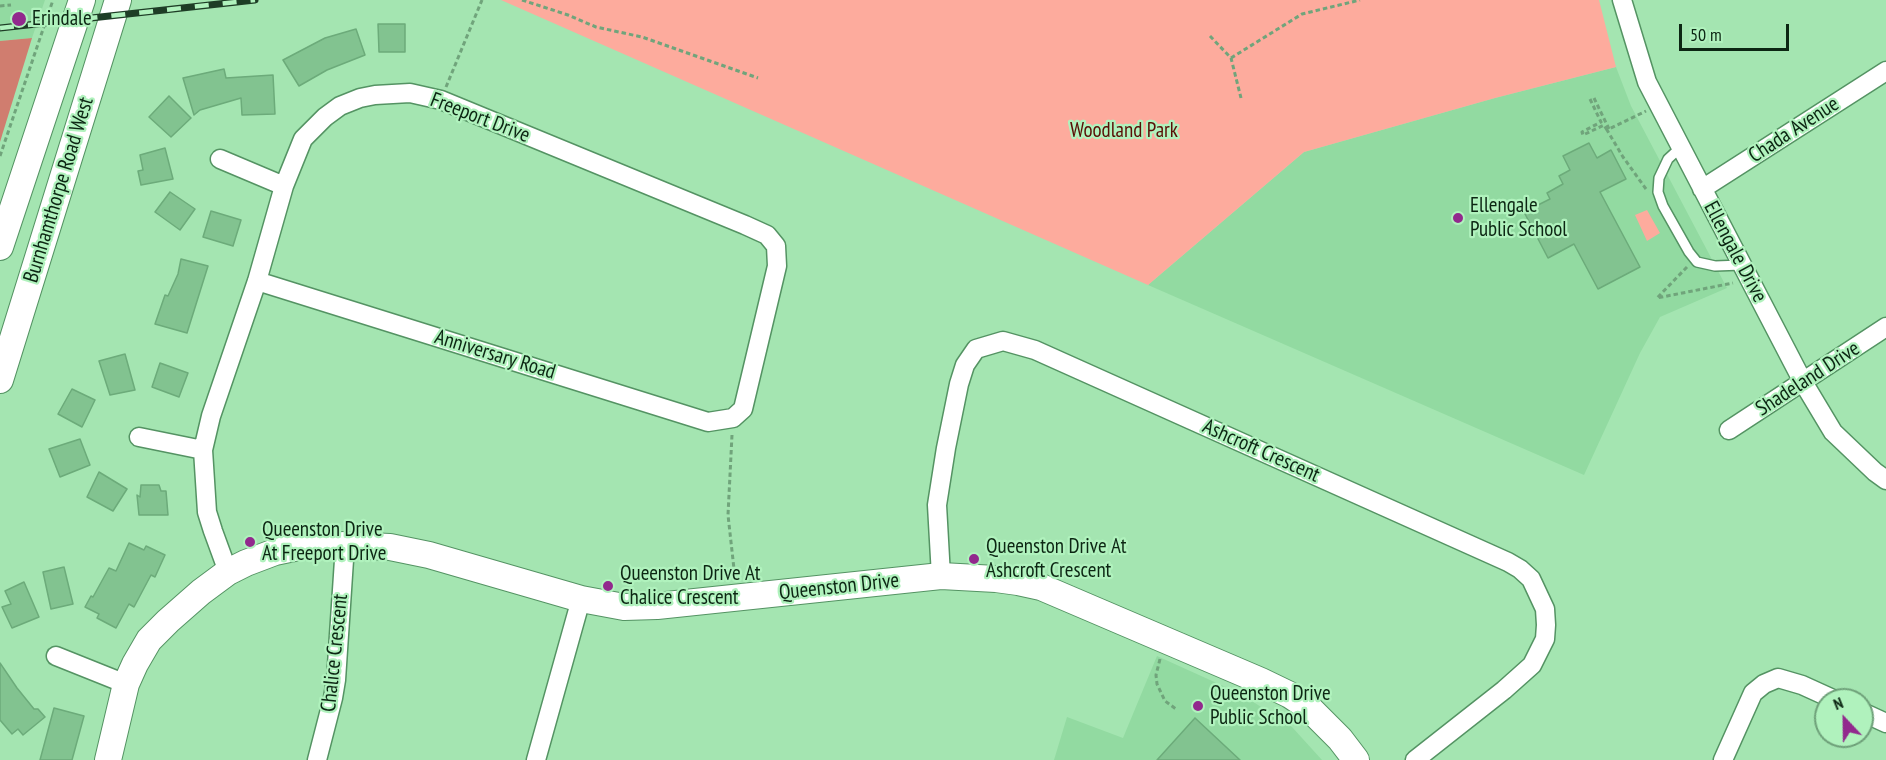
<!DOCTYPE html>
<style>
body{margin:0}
#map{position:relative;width:1886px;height:760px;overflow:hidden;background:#a4e5b1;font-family:"PT Sans Narrow",sans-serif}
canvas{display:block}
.north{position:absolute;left:1814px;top:688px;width:60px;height:60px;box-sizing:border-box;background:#b0f2bd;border:2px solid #6ea079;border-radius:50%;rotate:338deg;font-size:16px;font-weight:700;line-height:24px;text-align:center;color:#0c2613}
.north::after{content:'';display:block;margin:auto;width:21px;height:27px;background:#92298d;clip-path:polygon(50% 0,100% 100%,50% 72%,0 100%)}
.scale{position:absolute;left:1679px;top:24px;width:110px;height:27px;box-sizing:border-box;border:3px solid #0c2613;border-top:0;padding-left:8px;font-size:18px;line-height:21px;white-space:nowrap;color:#0c2613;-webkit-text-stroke:4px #b0f2bd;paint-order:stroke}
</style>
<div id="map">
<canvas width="1886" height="760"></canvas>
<div class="north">N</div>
<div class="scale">50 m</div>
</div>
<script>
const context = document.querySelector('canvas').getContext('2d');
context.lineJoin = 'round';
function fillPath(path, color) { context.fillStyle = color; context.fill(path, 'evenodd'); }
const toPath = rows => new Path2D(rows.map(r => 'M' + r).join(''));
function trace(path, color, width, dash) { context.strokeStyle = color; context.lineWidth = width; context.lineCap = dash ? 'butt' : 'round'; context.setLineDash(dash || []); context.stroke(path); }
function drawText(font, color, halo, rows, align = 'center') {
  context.font = font + ' "PT Sans Narrow",sans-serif'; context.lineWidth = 4.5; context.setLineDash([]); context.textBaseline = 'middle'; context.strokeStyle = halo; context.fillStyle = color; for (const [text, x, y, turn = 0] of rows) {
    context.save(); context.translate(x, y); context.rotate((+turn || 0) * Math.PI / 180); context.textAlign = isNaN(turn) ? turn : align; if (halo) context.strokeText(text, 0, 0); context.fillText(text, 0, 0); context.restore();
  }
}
fillPath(toPath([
 [0,0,45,0,32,38,0,41],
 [1616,67,1631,106,1727,288,1660,317,1640,353,1584,475,1148,285,1304,152,1495,98],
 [1157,656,1241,694,1292,727,1322,760,1054,760,1067,717,1123,738]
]), '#92daa1');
fillPath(toPath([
 [501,0,1599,0,1616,67,1495,98,1304,152,1148,285],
 [1647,210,1660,233,1647,241,1635,215]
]), '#fdab9d');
fillPath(toPath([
 [32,38,0,142,0,41]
]), '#d07d6f');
const building = toPath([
 [378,24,405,24,405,52,379,52,378,24],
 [356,29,365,55,327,70,299,86,283,60,325,38,356,29],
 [224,69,226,78,273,75,275,114,242,115,241,98,200,110,194,115,183,78,224,69],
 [169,96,191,118,171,137,149,117,169,96],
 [1589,143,1597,158,1611,150,1626,179,1600,192,1640,267,1598,289,1574,244,1548,258,1524,212,1550,199,1547,193,1563,184,1559,176,1570,170,1563,156,1589,143],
 [165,148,173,179,141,185,138,171,143,170,140,155,165,148],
 [170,192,195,209,180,230,155,212,170,192],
 [211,211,241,220,233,246,203,237,211,211],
 [181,259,208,266,187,333,155,324,165,295,168,296,178,274,181,259],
 [125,354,135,390,110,395,99,361,125,354],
 [160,363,188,373,179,397,152,387,160,363],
 [72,389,95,400,82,427,58,414,72,389],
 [80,439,90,465,60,477,49,449,80,439],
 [99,472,127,489,113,511,87,497,99,472],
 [141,485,159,485,161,491,166,491,168,515,139,515,137,495,140,497,141,485],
 [129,543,144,550,146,546,165,555,155,577,151,575,134,607,129,604,116,628,97,618,99,614,85,607,91,596,93,597,109,568,116,571,129,543],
 [64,567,73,604,51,609,43,572,64,567],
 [24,582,39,617,12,628,2,607,11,604,5,591,24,582],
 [0,663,17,688,34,709,38,709,45,717,23,735,18,729,12,734,0,720,0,663],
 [54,708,84,716,72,760,40,760,54,708],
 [1195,718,1240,760,1157,760,1195,718]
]);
fillPath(building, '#82c390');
trace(building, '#6cab7a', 1.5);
const lane = toPath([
 [1681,147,1668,159,1659,178,1658,192,1663,206,1689,252,1697,262,1715,266,1742,265]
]);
const street = toPath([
 [1622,0,1647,82,1803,382,1833,432,1875,472,1886,480],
 [220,159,284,186],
 [1702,189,1886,71],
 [1729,430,1886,327],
 [139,437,203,450],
 [228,572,213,531,207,512,203,450,211,416,257,281,284,186,303,139,325,117,340,106,360,98,375,95,410,93,441,100,745,225,767,235,776,246,777,266,743,409,733,418,708,422,257,281],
 [941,576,937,505,946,448,959,384,965,365,976,349,1003,341,1035,350,1508,562,1520,569,1531,579,1545,609,1546,625,1545,639,1532,665,1504,690,1415,760],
 [56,656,126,684],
 [1862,712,1886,723],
 [317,760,333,698,336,680,345,545],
 [536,760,581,599],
 [1723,760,1753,693,1764,684,1778,678,1802,685,1835,700]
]);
const secondary = toPath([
 [0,247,82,0],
 [0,380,118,0],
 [108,760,126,684,135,664,149,640,168,621,201,592,228,572,246,563,275,552,299,547,345,545,390,547,429,555,581,599,624,607,657,606,941,576,996,579,1018,582,1041,587,1261,681,1290,695,1308,707,1340,739,1356,760]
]);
trace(lane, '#549363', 12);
trace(street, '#549363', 21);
trace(secondary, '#549363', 28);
trace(toPath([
 [522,0,568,15,596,27,642,37,758,78],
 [0,6,11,5],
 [1210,36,1231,58,1241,98],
 [1231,58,1302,14,1360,0],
 [446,87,482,0],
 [1594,98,1609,129],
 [1590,99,1601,122,1582,132,1583,135,1604,125,1607,130],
 [0,156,53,0],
 [1646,189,1623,157,1607,130,1646,111],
 [1687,267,1657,298,1733,283],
 [732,435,728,515,735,578],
 [1160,659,1156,675,1157,684,1165,701,1176,709]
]), '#70a47b', 3, [4.5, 3]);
trace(lane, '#fff', 9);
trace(street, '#fff', 18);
trace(secondary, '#fff', 26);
const rail = toPath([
 [0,28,255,0]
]);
trace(rail, '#1e3d26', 7);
trace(rail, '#b0f2bd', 4.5, [14]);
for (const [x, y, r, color] of [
 [19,19,8,"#92298d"],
 [1458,218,6,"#92298d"],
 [250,542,6,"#92298d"],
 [974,559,6,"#92298d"],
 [608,586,6,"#92298d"],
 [1198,706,6,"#92298d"]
]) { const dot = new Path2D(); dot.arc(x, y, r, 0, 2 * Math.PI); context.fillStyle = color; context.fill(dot); trace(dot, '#b0f2bd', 2); }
drawText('21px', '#0c2613', '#b0f2bd', [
 ["Erindale",32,19],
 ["Ellengale",1470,206],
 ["Public School",1470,230],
 ["Queenston Drive",262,530],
 ["At Freeport Drive",262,554],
 ["Queenston Drive At",986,547],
 ["Ashcroft Crescent",986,571],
 ["Queenston Drive At",620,574],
 ["Chalice Crescent",620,598],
 ["Queenston Drive",1210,694],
 ["Public School",1210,718]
], 'left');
drawText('21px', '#0c2613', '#b0f2bd', [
 ["Freeport Drive",480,118,21],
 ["Chada Avenue",1794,130,-33],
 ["Burnhamthorpe Road West",59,190,-73],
 ["Ellengale Drive",1735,252,62],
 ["Anniversary Road",495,355,17],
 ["Shadeland Drive",1808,379,-33],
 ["Ashcroft Crescent",1261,451,24],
 ["Queenston Drive",839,587,-6],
 ["Chalice Crescent",335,653,-84]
]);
drawText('21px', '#590e06', '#b0f2bd', [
 ["Woodland Park",1124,131]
]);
</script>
